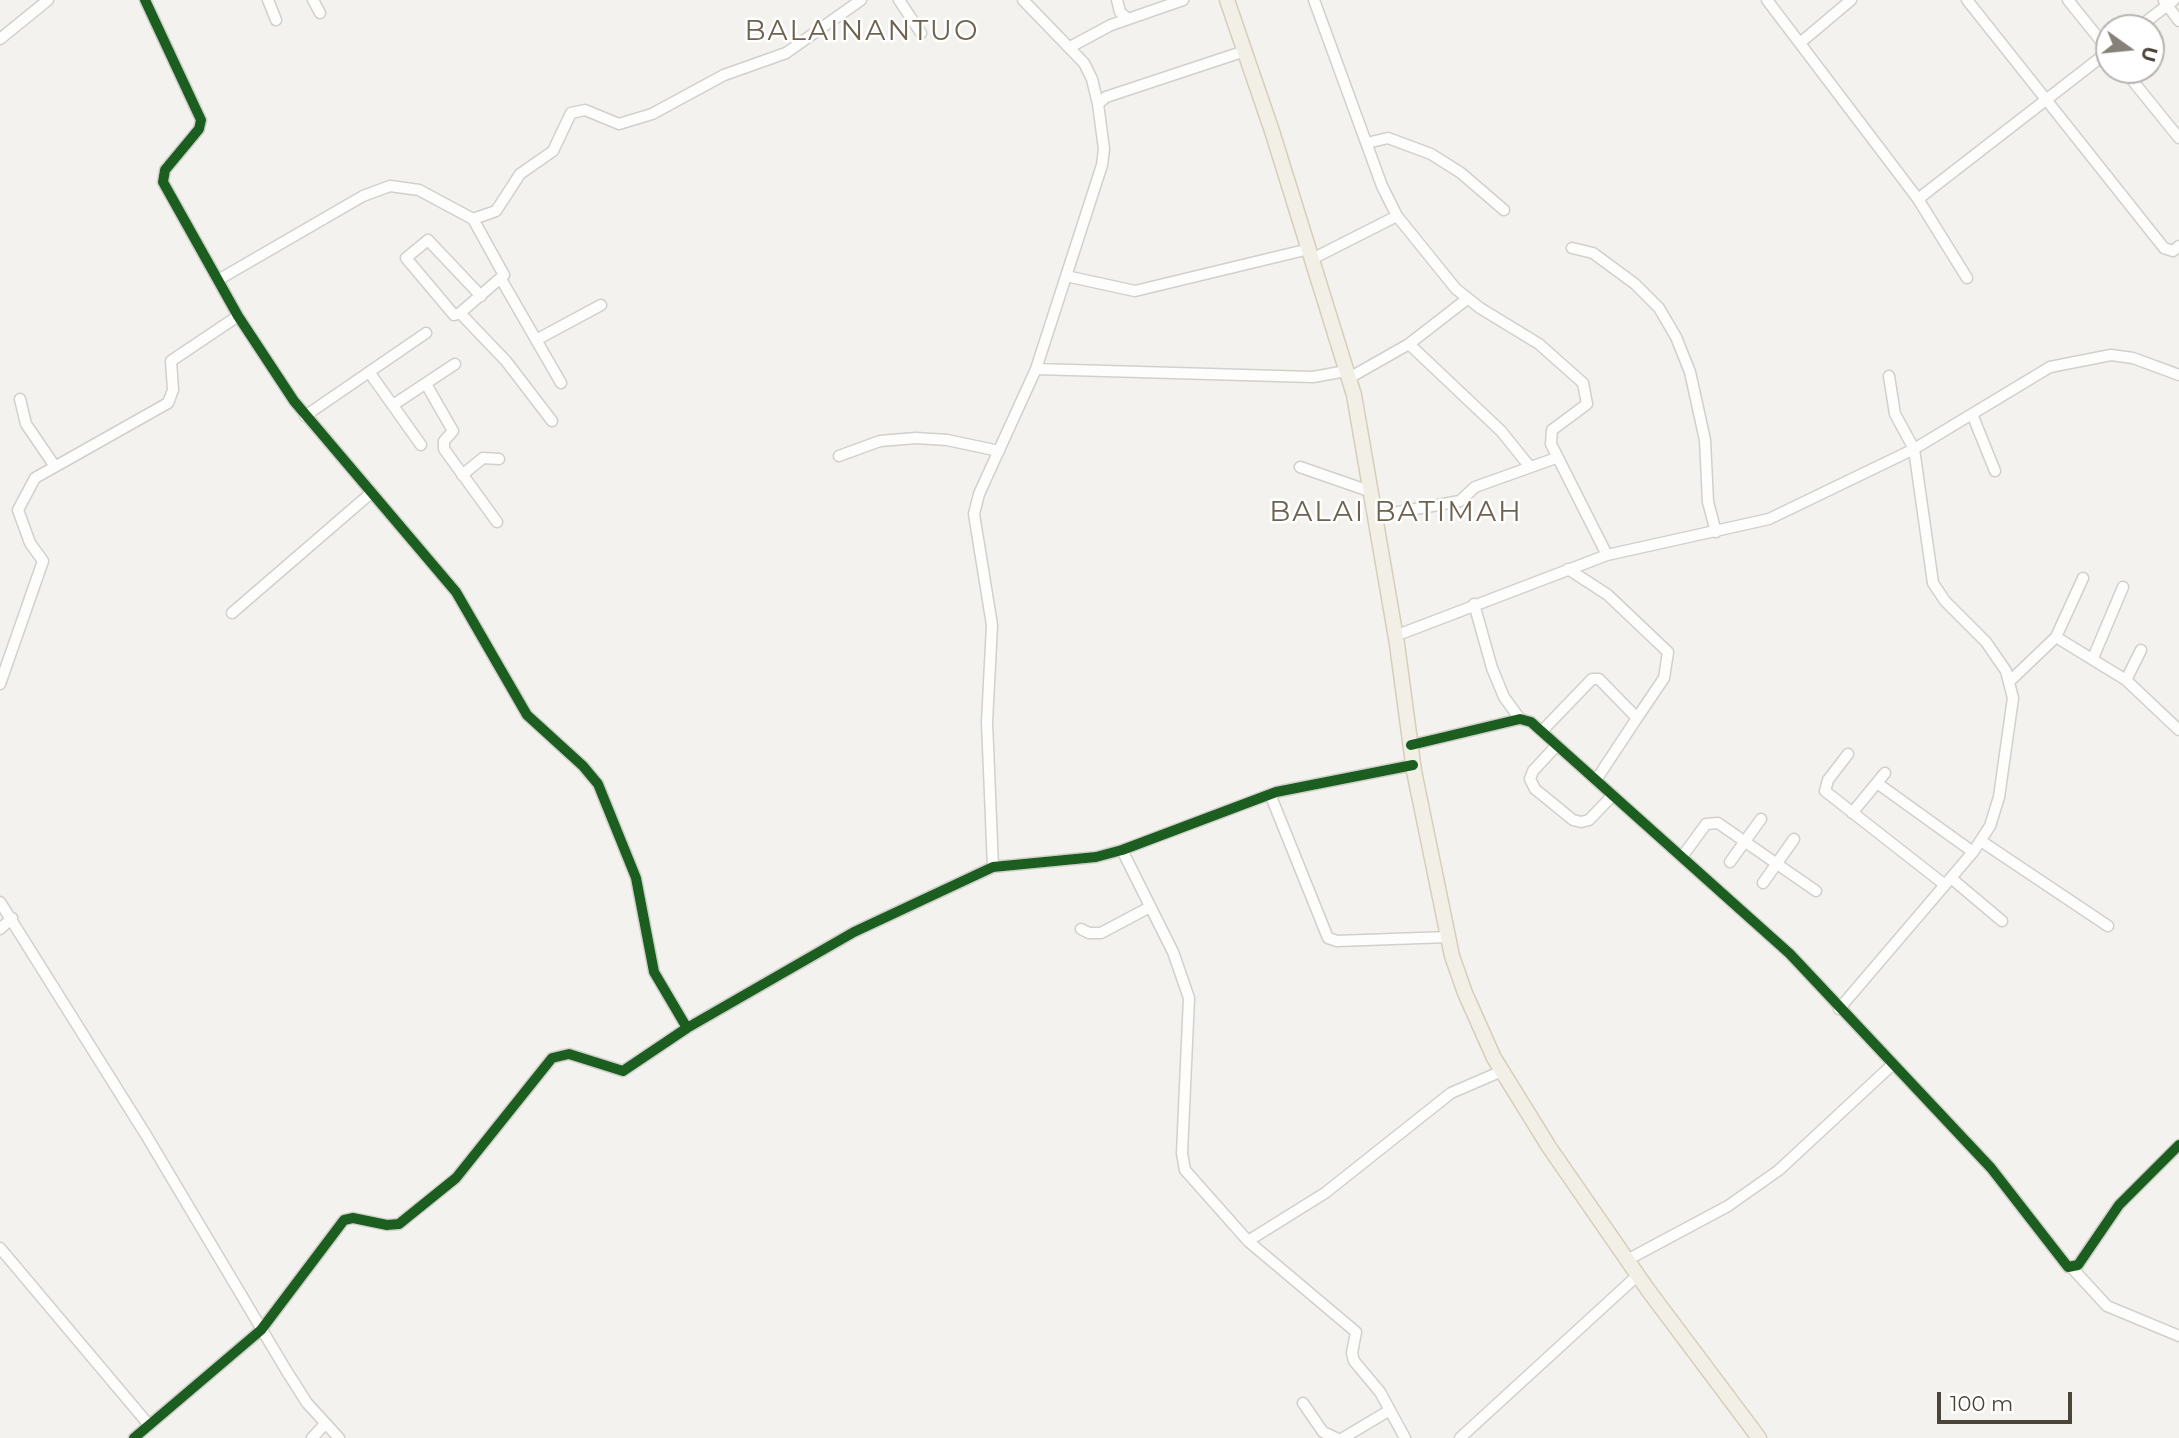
<!DOCTYPE html>
<style>
body{margin:0}
#map{position:relative;width:2179px;height:1438px;overflow:hidden;background:#f4f2ee;font-family:Montserrat,sans-serif}
canvas{display:block}
.north{position:absolute;left:2095px;top:14px;width:70px;height:70px;box-sizing:border-box;background:#fff;border:2px solid #b7b4b0;border-radius:50%;rotate:105deg;font-size:19px;font-weight:700;line-height:28px;text-align:center;color:#4b4439}
.north::after{content:'';display:block;margin:auto;width:24px;height:32px;background:#868178;clip-path:polygon(50% 0,100% 100%,50% 72%,0 100%)}
.scale{position:absolute;left:1937px;top:1392px;width:135px;height:32px;box-sizing:border-box;border:4px solid #4b4439;border-top:0;padding-left:9px;font-size:21px;line-height:24px;white-space:nowrap;color:#4b4439;-webkit-text-stroke:5px #fff;paint-order:stroke}
</style>
<div id="map">
<canvas width="2179" height="1438"></canvas>
<div class="north">U</div>
<div class="scale">100 m</div>
</div>
<script>
const context = document.querySelector('canvas').getContext('2d');
context.lineJoin = 'round';
const toPath = rows => new Path2D(rows.map(r => 'M' + r).join(''));
function trace(path, color, width, dash) { context.strokeStyle = color; context.lineWidth = width; context.lineCap = dash ? 'butt' : 'round'; context.setLineDash(dash || []); context.stroke(path); }
function drawText(font, color, halo, rows, align = 'center') {
  context.font = font + ' Montserrat,sans-serif'; context.lineWidth = 5; context.setLineDash([]); context.textBaseline = 'middle'; context.strokeStyle = halo; context.fillStyle = color; for (const [text, x, y, turn = 0] of rows) {
    context.save(); context.translate(x, y); context.rotate((+turn || 0) * Math.PI / 180); context.textAlign = isNaN(turn) ? turn : align; if (halo) context.strokeText(text, 0, 0); context.fillText(text, 0, 0); context.restore();
  }
}
const minor = toPath([
 [145,0,201,120,199,129,165,170,163,182,238,316,294,401,456,592,527,715,583,766,598,784,636,878,654,972,687,1028],
 [268,0,276,20],
 [313,0,320,13],
 [899,0,921,33],
 [1023,0,1084,63,1092,79,1098,104],
 [1117,0,1120,12,1128,19],
 [1314,0,1382,186,1397,216,1456,289,1480,308,1539,344,1583,383,1587,404,1552,430,1551,444,1607,555],
 [1767,0,1918,199,1967,278],
 [1967,0,2164,248,2173,251,2179,246],
 [2068,0,2109,51],
 [2164,1,2179,21],
 [2138,28,2174,0],
 [0,39,48,0],
 [1800,43,1851,0],
 [1070,47,1111,25,1183,0],
 [2124,70,2179,138],
 [1367,143,1388,138,1431,154,1461,173,1504,210],
 [1918,199,2109,51],
 [1572,248,1593,253,1635,284,1659,308,1676,337,1690,372,1705,440,1708,502,1716,532],
 [1312,259,1397,216],
 [1066,276,1135,291,1309,249],
 [501,279,561,383],
 [218,280,363,196,390,186,419,190,473,219,496,211,520,174,553,151,571,113,585,110,619,124,652,114,724,75,786,53,861,0],
 [481,296,428,240,406,258,454,315,460,313,506,361,552,421],
 [460,313,504,275,473,219],
 [536,340,601,305],
 [1409,344,1501,431,1530,467],
 [1036,369,1313,377,1346,371],
 [369,372,421,445],
 [1349,378,1409,344,1467,299],
 [426,384,453,431,444,441,444,449,497,522],
 [20,399,26,424,54,465],
 [393,405,455,364],
 [1972,414,1995,471],
 [305,416,426,333],
 [839,456,880,441,916,438,947,440,999,451],
 [1300,467,1372,492],
 [462,475,483,458,499,459],
 [1376,516,1460,501,1475,487,1556,458],
 [1568,569,1608,595,1668,652,1664,678,1637,718],
 [1474,604,1492,668,1504,697,1520,719],
 [232,613,371,493],
 [1395,636,1607,555,1769,519,1914,449,2050,367,2111,355,2133,358,2179,375],
 [2056,637,2126,680,2179,730],
 [2093,658,2123,587],
 [2011,680,2056,637,2083,578],
 [2126,680,2141,650],
 [0,684,43,561,30,543,18,510,35,478,168,403,173,390,171,361,238,316],
 [1542,731,1592,679,1599,679,1637,718,1596,780],
 [1411,745,1520,719,1531,722,1790,954,1991,1168,2068,1267,2078,1265,2119,1205,2179,1145],
 [1557,745,1533,771,1530,779,1535,789,1573,820,1581,822,1589,820,1613,795],
 [1848,754,1828,780,1825,791,1945,885],
 [1877,783,1973,852],
 [1270,794,1328,938,1337,941,1448,937],
 [1852,813,1885,773],
 [1981,841,2108,926],
 [1122,850,1173,952,1189,998,1182,1153,1185,1170,1248,1241,1356,1332,1352,1353,1354,1361,1380,1392,1405,1438],
 [1682,857,1706,824,1718,823,1816,891],
 [1730,862,1761,819],
 [993,867,987,722,992,625,974,514,979,494,1036,369,1102,165,1104,149,1098,104,1106,97,1245,51],
 [1951,878,2002,921],
 [1763,883,1794,839],
 [0,902,146,1135,286,1370,307,1403,339,1438],
 [0,929,12,918],
 [1081,929,1089,933,1101,933,1150,907],
 [1839,1009,1973,852,1990,826,1999,797,2013,698,2006,671,1986,642,1945,601,1933,583,1914,449,1895,414,1889,376],
 [1248,1241,1325,1193,1451,1093,1502,1071],
 [0,1248,149,1425],
 [1627,1260,1728,1206,1779,1170,1892,1065],
 [2072,1268,2107,1306,2179,1336],
 [1303,1403,1323,1432,1336,1438],
 [134,1438,261,1330,344,1220,353,1218,387,1225,399,1224,456,1178,552,1058,569,1054,623,1071,687,1028,854,932,993,867,1096,857,1122,850,1276,792,1413,765],
 [312,1438,325,1424],
 [1343,1438,1390,1410],
 [1460,1438,1638,1275]
]);
const major = toPath([
 [1227,0,1272,131,1354,395,1397,644,1414,771,1452,956,1465,993,1494,1058,1549,1147,1648,1290,1759,1438]
]);
trace(minor, '#d2d0cb', 13);
trace(major, '#d6cebb', 17);
trace(minor, '#fdfdfc', 10);
trace(major, '#f2efe6', 14);
trace(toPath([
 [145,0,201,120,199,129,165,170,163,182,238,316,294,401,456,592,527,715,583,766,598,784,636,878,654,972,687,1028],
 [1411,745,1520,719,1531,722,1790,954,1991,1168,2068,1267,2078,1265,2119,1205,2179,1145],
 [134,1438,261,1330,344,1220,353,1218,387,1225,399,1224,456,1178,552,1058,569,1054,623,1071,687,1028,854,932,993,867,1096,857,1122,850,1276,792,1413,765]
]), '#1b5e20', 10);
context.letterSpacing = '2px';
drawText('28px', '#6e6250', '#fff', [
 ["BALAINANTUO",862,32],
 ["BALAI BATIMAH",1396,513]
]);
context.letterSpacing = '0px';
</script>
